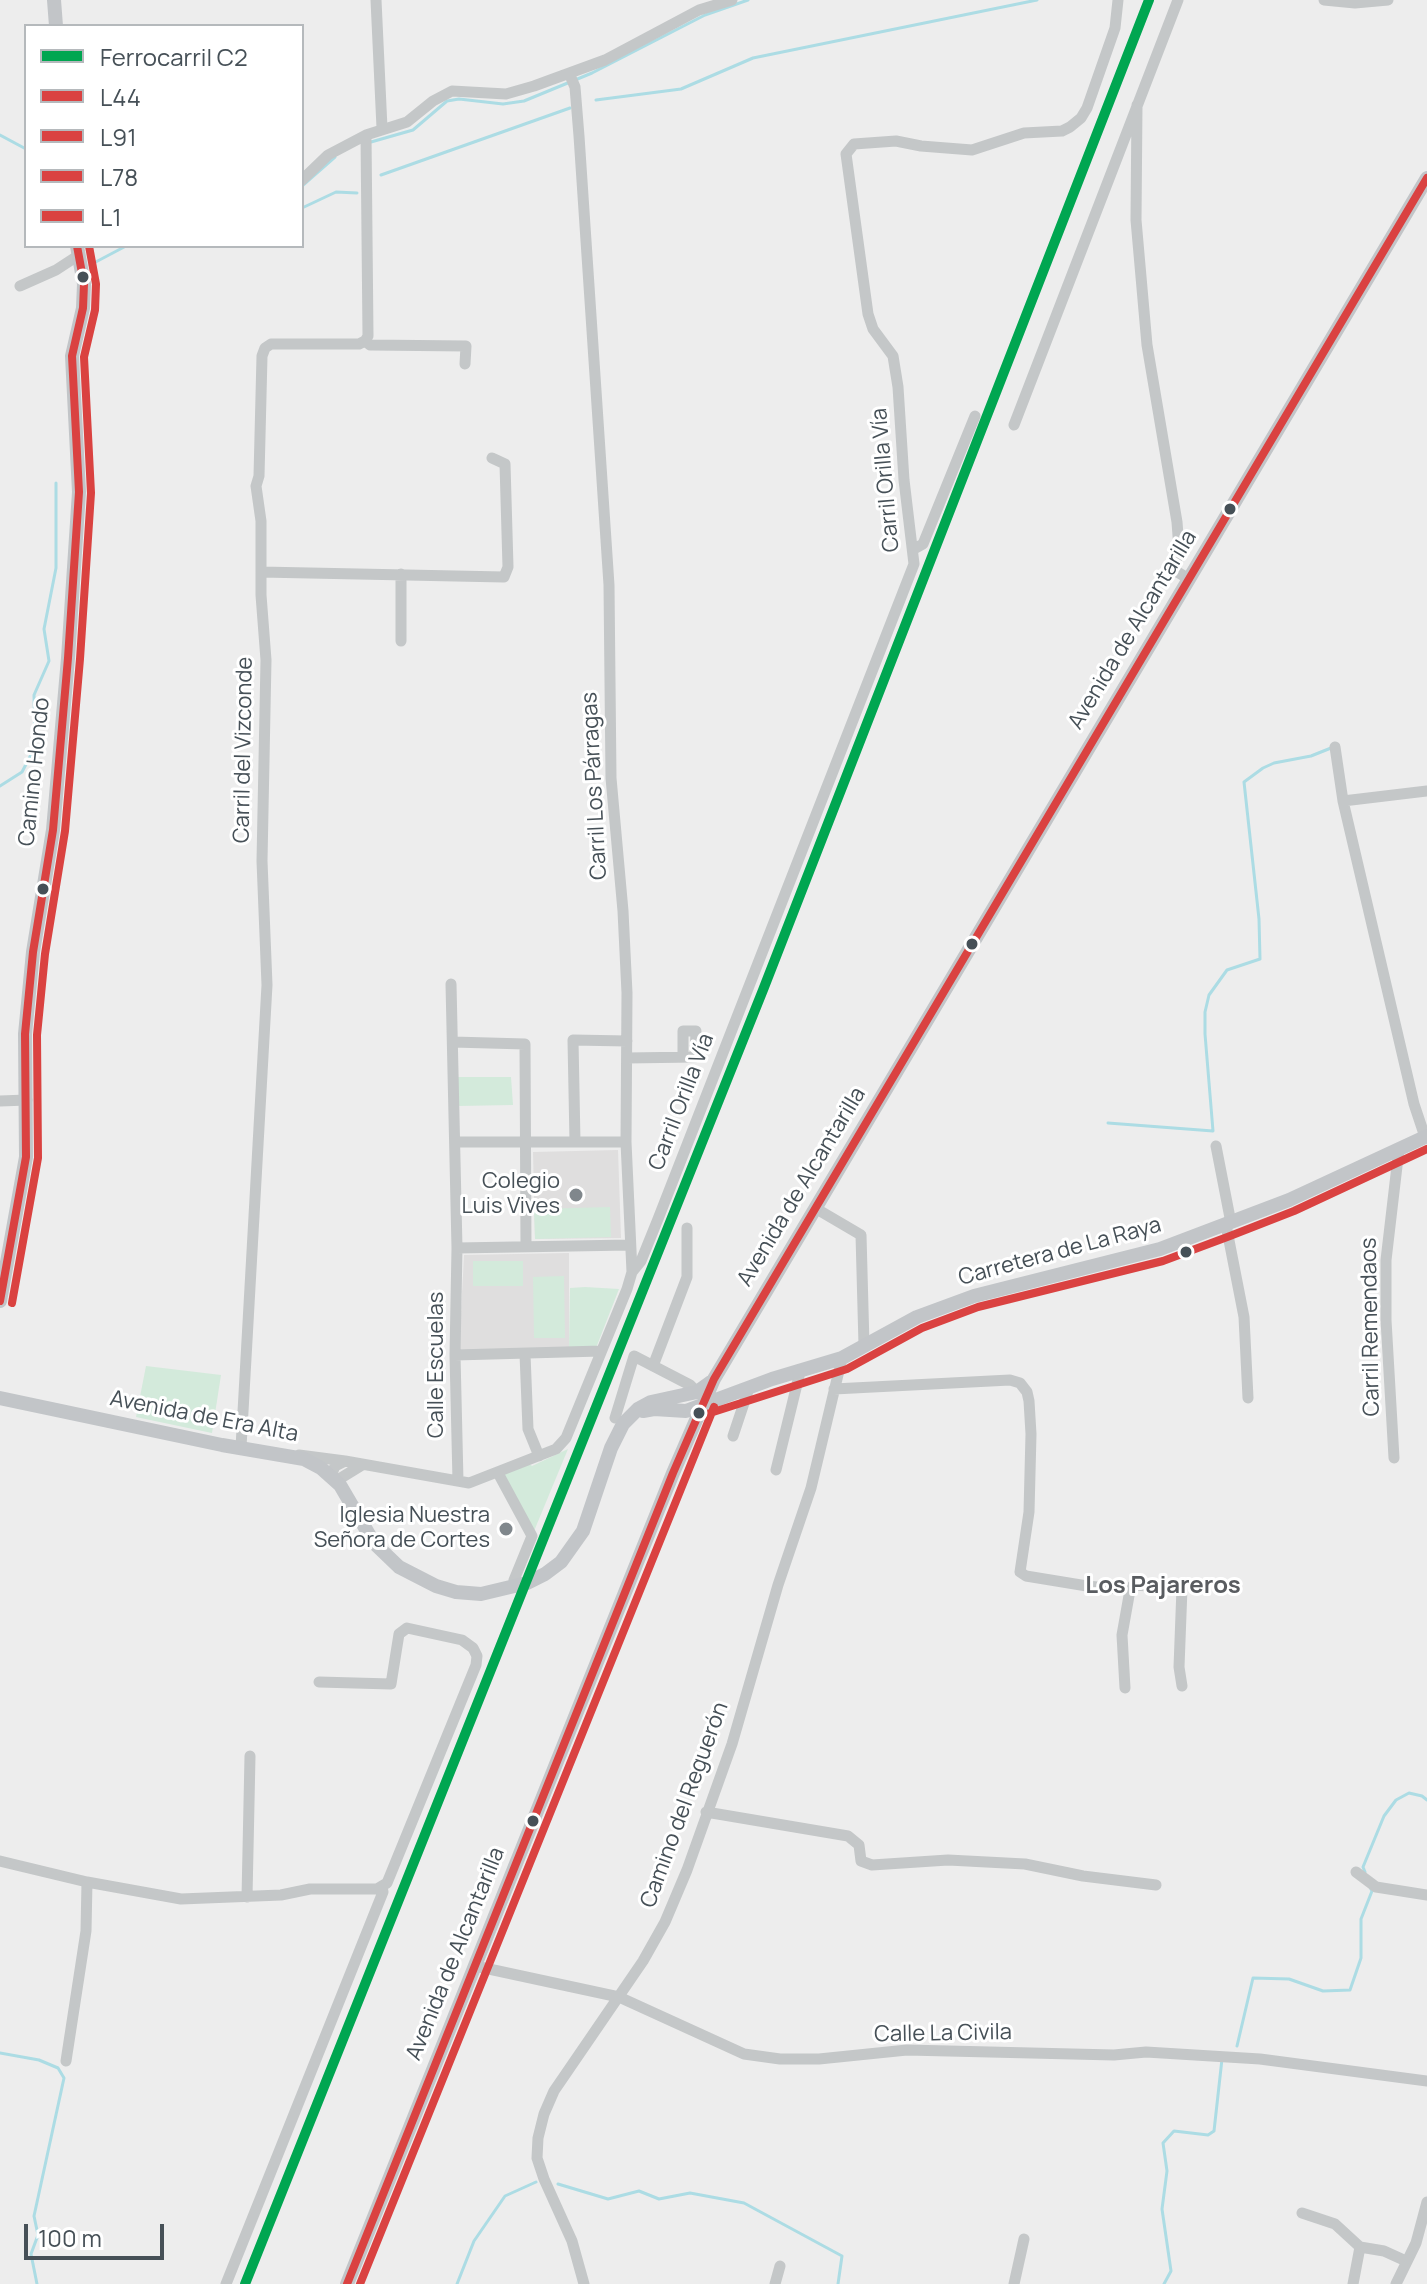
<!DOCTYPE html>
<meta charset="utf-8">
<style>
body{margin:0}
#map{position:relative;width:1427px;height:2284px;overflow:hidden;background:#ededed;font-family:Manrope,sans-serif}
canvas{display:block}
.legend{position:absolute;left:24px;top:24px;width:280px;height:224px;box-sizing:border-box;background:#fff;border:2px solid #b5b9bc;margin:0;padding:10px 14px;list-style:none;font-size:24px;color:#465057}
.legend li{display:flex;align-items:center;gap:16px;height:40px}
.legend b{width:40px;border:2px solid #b5b9bc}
.scale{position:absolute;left:24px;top:2224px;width:140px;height:36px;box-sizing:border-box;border:4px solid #465057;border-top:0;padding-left:10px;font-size:24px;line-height:28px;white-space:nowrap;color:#465057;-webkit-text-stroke:6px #fff;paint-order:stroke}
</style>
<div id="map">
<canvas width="1427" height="2284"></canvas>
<ul class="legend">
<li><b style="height:10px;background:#00a651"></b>Ferrocarril C2</li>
<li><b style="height:10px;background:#da4241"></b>L44</li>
<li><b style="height:10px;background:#da4241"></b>L91</li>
<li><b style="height:10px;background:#da4241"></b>L78</li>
<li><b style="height:10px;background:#da4240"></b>L1</li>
</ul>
<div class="scale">100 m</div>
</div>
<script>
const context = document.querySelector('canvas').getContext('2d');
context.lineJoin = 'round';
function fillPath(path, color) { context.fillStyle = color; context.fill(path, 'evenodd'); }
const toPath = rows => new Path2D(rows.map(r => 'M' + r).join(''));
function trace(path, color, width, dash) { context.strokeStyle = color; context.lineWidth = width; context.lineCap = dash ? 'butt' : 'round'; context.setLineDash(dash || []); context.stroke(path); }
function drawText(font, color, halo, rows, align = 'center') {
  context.font = font + ' Manrope,sans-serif'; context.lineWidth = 6; context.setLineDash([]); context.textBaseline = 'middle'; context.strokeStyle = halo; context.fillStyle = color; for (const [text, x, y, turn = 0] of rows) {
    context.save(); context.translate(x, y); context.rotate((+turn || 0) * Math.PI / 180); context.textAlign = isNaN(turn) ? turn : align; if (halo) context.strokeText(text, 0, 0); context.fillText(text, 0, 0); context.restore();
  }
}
fillPath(toPath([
 [618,1150,621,1238,535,1239,533,1152],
 [569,1253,569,1348,459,1352,464,1255]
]), '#dfdede');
fillPath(toPath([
 [457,1077,511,1077,513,1105,458,1106],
 [610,1207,611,1237,535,1239,534,1209],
 [473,1261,523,1261,523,1286,473,1286],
 [564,1276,565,1338,534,1338,533,1277],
 [585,1287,619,1289,596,1348,569,1348,570,1288],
 [146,1366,221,1375,212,1433,136,1417],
 [568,1449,532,1536,498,1473,526,1461,532,1466]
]), '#d3eadb');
trace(toPath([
 [596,100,681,89,753,58,1037,0],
 [0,135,26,149],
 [371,142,413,130,447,101,459,99,503,104,524,101,592,73,705,15,748,0],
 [381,175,570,108],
 [302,186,335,157],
 [302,208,336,192,357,193],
 [161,246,167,246],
 [88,248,92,246],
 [90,265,126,246],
 [0,786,22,772,35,747,34,695,49,661,44,629,56,568,56,483],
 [1108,1123,1213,1131,1205,1034,1205,1012,1209,995,1227,970,1260,959,1259,919,1244,782,1263,768,1274,763,1311,756,1331,748],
 [1365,1872,1363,1867,1384,1816,1396,1800,1409,1793,1422,1796,1427,1800],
 [1237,2046,1253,1978,1289,1979,1323,1991,1350,1990,1361,1958,1361,1919,1372,1891,1370,1887],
 [0,2053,39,2060,58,2068,64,2078,34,2216,38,2235,31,2254,37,2284],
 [558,2184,608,2199,639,2191,659,2199,690,2193,744,2203,842,2256,838,2284],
 [457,2284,474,2241,505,2196,536,2182],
 [1164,2284,1171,2271,1162,2209,1167,2171,1163,2143,1174,2131,1208,2135,1214,2131,1222,2059]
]), '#acdce4', 3);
trace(toPath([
 [376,0,382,128],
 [1324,0,1355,3,1388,0],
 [1137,105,1136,220,1147,345,1177,522,1179,549,1174,570,1189,579],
 [302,180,328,155,366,135,407,122,433,101,452,91,506,94,534,86,605,60,699,10,732,0],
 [20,286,56,270,79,255],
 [365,341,370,345,466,346,465,364],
 [1014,425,1178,0],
 [914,549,923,544,975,416],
 [261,572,504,577,508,567,505,464,492,458],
 [401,574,401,641],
 [1335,747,1343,801],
 [451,984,457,1248,455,1355,458,1481],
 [453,1042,525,1044,526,1247],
 [627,1058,695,1057,696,1031,683,1031,683,1057],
 [0,1101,27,1100],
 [1425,1137,1414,1104,1343,801,1427,791],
 [456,1142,626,1142],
 [575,1142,573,1040,627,1041],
 [1216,1146,1231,1223],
 [815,1208,861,1235,864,1345],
 [1226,1225,1244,1317,1248,1398],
 [457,1248,629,1245],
 [632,1272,641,1261,658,1219,914,564,904,480,898,387,893,356,873,329,868,314,846,154,854,144,896,141,921,146,972,150,1024,133,1062,131,1070,127,1081,118,1087,108,1115,28,1118,0],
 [525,1354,528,1429,539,1456],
 [455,1355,601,1351],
 [653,1366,687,1277,687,1228],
 [834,1389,1010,1380,1020,1383,1027,1392,1029,1401,1031,1434,1029,1512,1020,1572,1026,1576,1087,1586,1130,1590,1133,1585,1182,1588,1179,1667,1182,1686],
 [615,1418,634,1356,690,1385,697,1392],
 [733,1436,749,1388],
 [241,1447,267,985,262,861,266,660,261,595,261,521,256,486,259,476,262,356,265,348,271,344,359,344,365,341,368,336,366,135],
 [299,1455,345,1461],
 [1394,1458,1386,1320,1386,1260,1399,1149],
 [776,1470,800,1372],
 [498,1473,532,1536,514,1580],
 [331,1476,335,1466,345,1461,469,1483,556,1449,566,1438,627,1289,632,1272,626,1142,627,993,623,911,611,778,609,585,579,136,575,87,569,73],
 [336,1481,362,1465],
 [1125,1688,1122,1635,1130,1590],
 [706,1812,848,1836,859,1845,861,1861,872,1865,948,1860,1025,1864,1083,1876,1156,1885],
 [0,1861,87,1882,86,1931,66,2061],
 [1356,1872,1376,1887,1427,1895],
 [87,1882,181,1899,281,1895,310,1889,377,1889,387,1883,476,1665,477,1656,473,1648,462,1640,407,1628,399,1634,391,1684,319,1682],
 [247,1897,250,1756],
 [475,1966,619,1997,744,2054,780,2059,819,2059,907,2050,1114,2055,1146,2052,1260,2059,1427,2081],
 [1302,2213,1335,2224,1360,2247,1384,2251,1406,2261],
 [226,2284,383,1892,382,1886],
 [584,2284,572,2241,544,2179,537,2158,538,2138,544,2114,554,2091,643,1961,665,1922,687,1870,732,1744,778,1585,811,1488,842,1358],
 [775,2284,780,2266],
 [1014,2284,1024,2239],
 [1353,2284,1360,2247],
 [1396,2284,1416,2243,1427,2202]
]), '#c4c7c8', 11);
trace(toPath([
 [54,0,56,26],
 [0,1301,26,1157,25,1034,33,952,53,830,68,658,79,492,72,356,83,308,84,284,77,246],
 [0,1398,222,1445,304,1459,321,1468,340,1485,374,1543,399,1567,436,1586,456,1592,481,1594,527,1583,545,1574,561,1562,583,1531,611,1448,623,1424,638,1409,651,1402,697,1392,711,1382],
 [643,1411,654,1409,686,1411,772,1379,842,1358,917,1317,974,1296,1160,1249,1289,1200,1427,1136],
 [347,2284,673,1473,714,1379,1427,178]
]), '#c2c5c8', 14);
trace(toPath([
 [347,2284,673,1473,714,1379,1427,178]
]), '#da4241', 8);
trace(toPath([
 [707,1414,847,1369,922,1328,978,1307,1163,1261,1230,1236,1294,1211,1427,1149],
 [360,2284,714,1407]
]), '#da4241', 8);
trace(toPath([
 [0,1301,26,1157,25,1034,33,952,53,830,68,658,79,492,72,356,83,308,84,284,77,246]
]), '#da4241', 8);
trace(toPath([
 [12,1303,38,1158,37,1035,45,954,65,831,80,659,91,493,84,357,95,310,96,284,89,246]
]), '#da4240', 8);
trace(toPath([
 [245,2284,763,990,1149,0]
]), '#00a651', 10);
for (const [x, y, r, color] of [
 [83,277,7,"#465057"],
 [1230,509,7,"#465057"],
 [43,889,7,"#465057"],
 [972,944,7,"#465057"],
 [576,1195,8,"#80878c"],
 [1186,1252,7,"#465057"],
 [699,1413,7,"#465057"],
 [506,1529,8,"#80878c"],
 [533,1821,7,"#465057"]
]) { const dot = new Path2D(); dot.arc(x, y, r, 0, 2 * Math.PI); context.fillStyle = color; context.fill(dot); trace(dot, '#fff', 3); }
drawText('22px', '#465057', '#fff', [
 ["Carril Orilla Vía",886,480,-95],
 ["Avenida de Alcantarilla",1133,630,-59],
 ["Carril del Vizconde",244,750,-89],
 ["Camino Hondo",35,772,-84],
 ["Carril Los Párragas",595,786,-93],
 ["Carril Orilla Vía",682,1102,-69],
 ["Avenida de Alcantarilla",802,1187,-59],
 ["Carretera de La Raya",1060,1252,-15],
 ["Carril Remendaos",1371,1327,-91],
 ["Calle Escuelas",437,1365,-90],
 ["Avenida de Era Alta",204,1417,11],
 ["Camino del Reguerón",685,1805,-70],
 ["Avenida de Alcantarilla",456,1954,-68],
 ["Calle La Civila",943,2034,-1]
]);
drawText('22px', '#465057', '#fff', [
 ["Colegio",560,1182],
 ["Luis Vives",560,1207],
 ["Iglesia Nuestra",490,1516],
 ["Señora de Cortes",490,1541]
], 'right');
drawText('bold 24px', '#595c60', '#fff', [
 ["Los Pajareros",1163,1586]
]);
</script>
